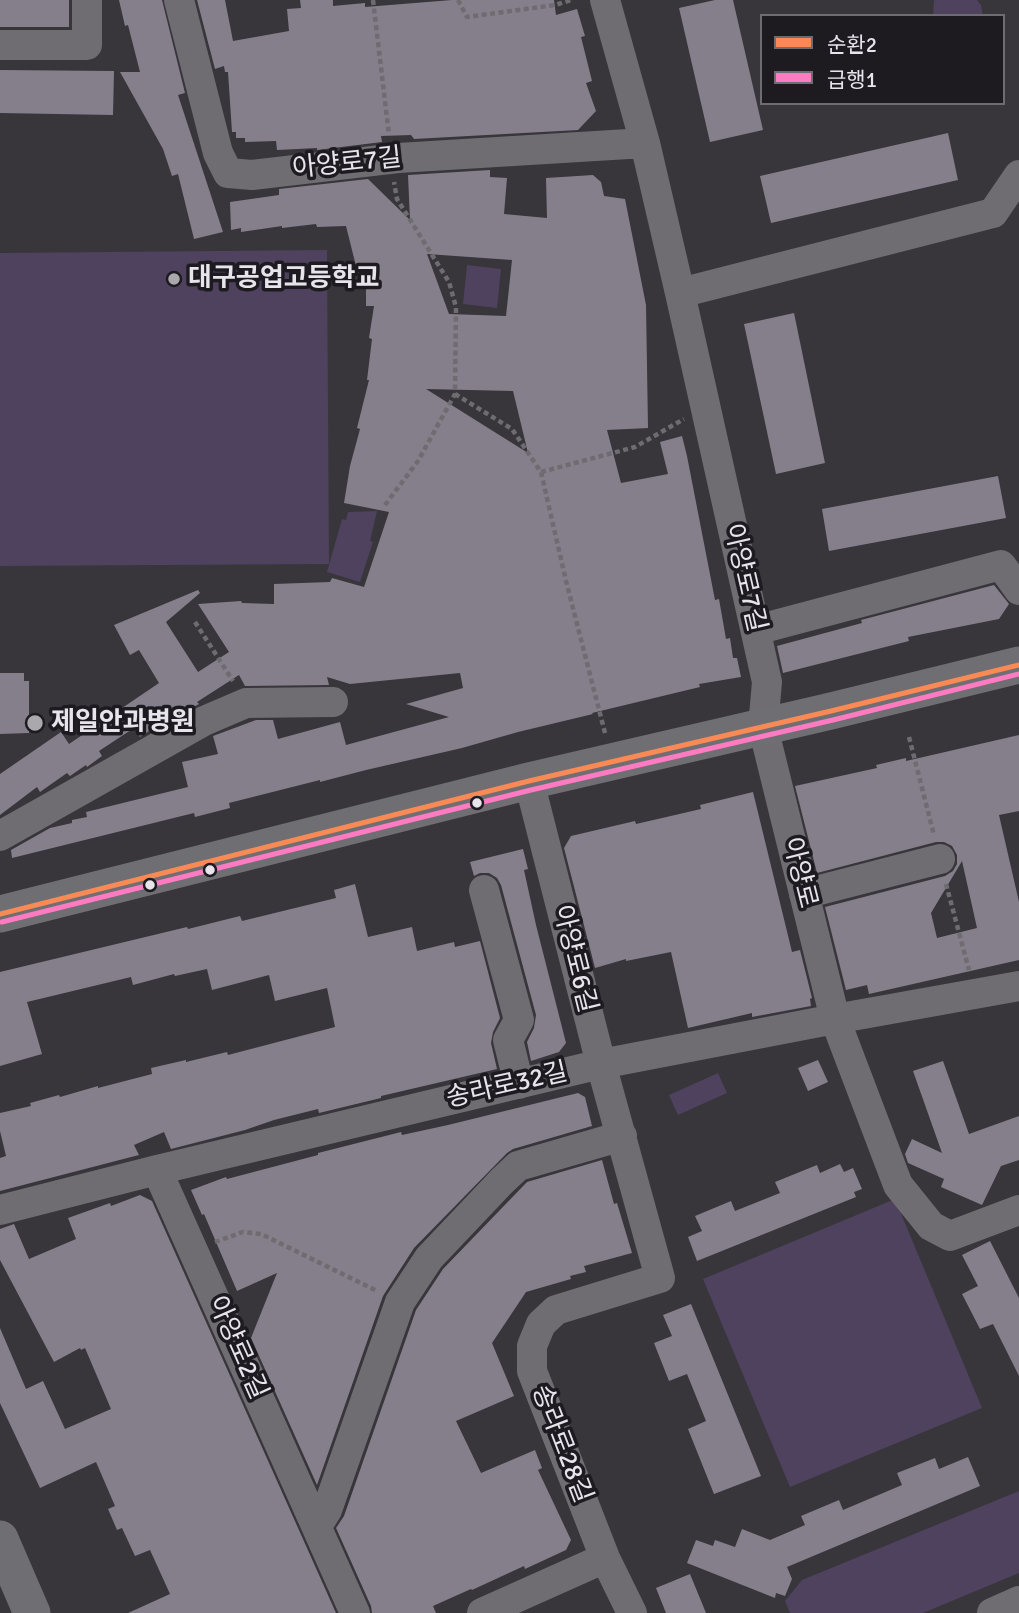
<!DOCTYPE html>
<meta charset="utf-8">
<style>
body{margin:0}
#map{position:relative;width:1019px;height:1613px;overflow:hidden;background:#38353b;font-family:Signika,"Noto Sans KR",sans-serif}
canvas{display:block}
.legend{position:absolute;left:760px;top:14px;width:245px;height:91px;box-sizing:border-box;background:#1d1b20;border:2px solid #6e6b71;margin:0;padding:9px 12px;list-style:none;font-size:21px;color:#e7e4eb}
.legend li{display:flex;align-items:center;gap:14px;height:35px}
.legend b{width:35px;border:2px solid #6e6b71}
</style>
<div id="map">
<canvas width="1019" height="1613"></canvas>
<ul class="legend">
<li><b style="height:9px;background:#f98a56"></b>순환2</li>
<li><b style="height:9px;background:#fe7ac1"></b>급행1</li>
</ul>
</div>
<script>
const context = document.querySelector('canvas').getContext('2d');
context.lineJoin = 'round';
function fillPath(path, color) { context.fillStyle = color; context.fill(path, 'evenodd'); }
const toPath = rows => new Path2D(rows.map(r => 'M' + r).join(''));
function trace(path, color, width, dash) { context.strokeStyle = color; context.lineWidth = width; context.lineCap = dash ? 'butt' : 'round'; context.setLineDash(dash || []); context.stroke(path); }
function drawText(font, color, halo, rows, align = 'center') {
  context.font = font + ' Signika,"Noto Sans KR",sans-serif'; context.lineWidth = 7; context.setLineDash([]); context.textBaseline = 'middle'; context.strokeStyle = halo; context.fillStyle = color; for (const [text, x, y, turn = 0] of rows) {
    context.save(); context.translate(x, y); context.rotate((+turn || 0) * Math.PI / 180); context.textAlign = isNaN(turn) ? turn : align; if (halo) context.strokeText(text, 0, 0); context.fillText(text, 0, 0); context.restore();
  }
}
fillPath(toPath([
 [934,0,977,0,981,5,983,16,933,16],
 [327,250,329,564,0,566,0,253],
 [467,265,501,269,497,308,463,304],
 [377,511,370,541,373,542,360,582,327,572,342,519,346,520,348,512],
 [718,1073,727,1093,678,1115,669,1095],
 [895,1199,982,1408,790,1487,703,1279],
 [1019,1491,1019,1573,923,1613,790,1613,785,1601,802,1580]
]), '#4e425e');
fillPath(toPath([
 [0,0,69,0,69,27,0,27],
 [119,0,162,0,185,93,178,95,223,232,194,239,178,174,172,176,163,149,120,72,140,72,128,25,125,26],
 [197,0,225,0,233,41,289,31,287,9,301,8,300,0,333,0,333,6,365,3,365,7,452,0,554,0,556,15,577,9,585,36,581,37,592,81,586,83,596,111,578,130,414,139,411,135,381,136,382,142,317,150,317,148,277,150,276,141,245,142,245,138,236,138,236,132,232,132,228,72,225,72,224,66,215,69],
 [715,0,733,0,763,130,710,142,679,8],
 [0,70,114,71,113,115,0,113],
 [948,133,958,180,771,223,760,176],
 [490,170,490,177,507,178,504,214,547,218,546,178,593,175,601,182,604,196,625,199,646,305,648,428,607,430,621,483,668,474,660,442,682,436,687,456,715,600,719,599,726,639,730,638,733,658,737,658,741,677,699,684,700,687,592,713,593,714,518,732,462,748,366,770,320,782,320,780,229,803,230,808,195,817,194,813,12,858,11,850,50,828,72,823,72,820,87,817,86,812,188,787,182,762,218,754,213,736,256,720,273,720,278,739,340,722,346,745,449,717,406,704,463,688,460,673,350,684,327,677,329,685,245,686,239,675,197,702,199,704,159,726,158,725,140,737,134,728,99,751,102,756,87,767,86,765,70,776,67,773,40,792,37,787,0,815,0,774,61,732,69,744,159,683,139,650,130,655,114,625,198,590,200,593,166,622,198,672,229,652,198,604,241,601,242,603,274,604,274,584,330,582,332,578,364,587,389,512,344,503,350,466,360,429,357,428,369,380,367,380,372,339,369,338,374,306,366,306,366,281,360,282,346,226,317,227,316,224,282,228,282,226,241,232,241,228,231,230,230,202,279,195,279,189,368,179,410,220,408,175],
 [427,254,512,260,506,316,449,314],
 [426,389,513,391,528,453],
 [794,313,825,463,776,474,744,324],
 [998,476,1006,518,829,551,822,509],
 [994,585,1009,604,999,619,908,637,909,641,783,673,777,646,862,623,861,620],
 [0,673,24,673,24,681,29,681,29,733,0,734],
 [1019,735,1019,811,999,815,1019,902,1019,960,869,994,867,985,846,990,825,907,945,876,953,871,957,864,957,855,952,846,944,842,936,842,817,873,795,786,877,768,876,765,906,758,906,761],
 [962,861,977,928,937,938,931,913],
 [753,792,792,952,800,950,812,998,810,999,811,1006,752,1017,752,1013,688,1028,671,952,626,961,626,959,595,968,564,848,571,836,635,821,636,824,701,809,700,805],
 [523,849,528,869,524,870,536,925,566,1043,559,1052,531,1061,527,1042,534,1028,536,1015,501,885,497,878,489,873,480,873,474,876,470,862],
 [355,884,368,937,412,927,417,951,454,942,455,947,480,941,500,1018,493,1032,491,1043,497,1069,381,1096,381,1098,319,1113,318,1109,274,1120,245,1130,171,1149,164,1132,134,1145,139,1155,0,1191,0,1158,6,1156,0,1131,0,1113,31,1106,30,1103,59,1095,60,1097,98,1086,98,1088,152,1074,151,1068,186,1060,186,1062,227,1052,228,1055,335,1027,327,988,275,1001,269,975,212,990,207,969,175,976,174,974,133,985,131,977,27,1002,42,1054,0,1066,0,972,187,927,188,929,240,916,242,921,336,898,334,890],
 [818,1060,828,1082,808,1091,798,1068],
 [943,1061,969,1134,1019,1116,1019,1160,1001,1166,982,1205,941,1187,944,1179,908,1163,905,1154,912,1139,942,1153,913,1071],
 [578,1093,585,1097,592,1126,513,1149,507,1153,414,1248,383,1296,317,1485,251,1338,277,1273,237,1291,204,1214,202,1215,191,1190,226,1177,227,1179,318,1155,318,1153,401,1132,402,1135,448,1125],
 [602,1160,614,1204,617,1203,632,1253,584,1266,586,1272,570,1276,571,1279,526,1292,492,1343,514,1396,456,1421,481,1473,535,1450,542,1468,538,1470,571,1540,566,1550,525,1569,524,1566,472,1590,471,1589,433,1606,436,1613,372,1613,371,1606,336,1528,344,1516,416,1310,443,1269,527,1182],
 [840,1164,844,1172,853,1168,862,1189,854,1192,856,1197,697,1261,688,1237,702,1231,695,1216,731,1201,735,1211,780,1193,775,1182,817,1165,820,1173],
 [140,1195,152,1201,336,1613,128,1613,170,1594,150,1550,135,1556,122,1528,117,1530,108,1509,115,1506,96,1462,40,1488,0,1403,0,1328,26,1389,43,1381,65,1429,111,1409,85,1348,81,1350,80,1348,54,1362,0,1260,0,1229,14,1224,29,1259,76,1239,68,1218,110,1203,111,1206],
 [990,1241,1019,1298,1019,1376,993,1324,980,1329,962,1294,978,1286,962,1255],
 [691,1304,761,1476,714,1494,688,1429,706,1421,687,1374,669,1381,654,1343,672,1336,663,1315],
 [968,1457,980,1486,787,1567,792,1579,785,1596,776,1593,775,1598,687,1563,696,1540,713,1546,715,1540,735,1547,742,1529,770,1540,805,1525,801,1516,839,1500,843,1510,902,1485,897,1473,935,1458,939,1469],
 [690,1574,706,1613,666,1613,656,1588]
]), '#857f8c');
trace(toPath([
 [373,0,389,135],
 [458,0,467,17,555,5,571,0],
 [455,394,512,429,541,472,566,581,605,733],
 [541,472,635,447,684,419],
 [385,505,418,461,455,394,456,307,449,282,397,199,394,182],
 [195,622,233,681],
 [909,737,934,835],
 [946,884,969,970],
 [215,1242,243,1232,261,1234,377,1291]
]), '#6e6c70', 4.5, [5, 3.5]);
trace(toPath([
 [179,0,218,153,228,173,252,175,398,158,645,143],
 [605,0,645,143,680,293,767,682,763,727,835,1019,898,1185,931,1226,950,1236,1019,1210],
 [0,45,87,45,87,0],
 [680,293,993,213,1019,175],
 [756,630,1001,565,1019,590],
 [529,781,601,1064,660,1278,556,1310,541,1324,532,1346,532,1371,605,1558,632,1613],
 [0,836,204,721,246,703,333,702],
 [484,890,519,1020,508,1040,519,1084],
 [804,894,940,859],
 [157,1170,355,1613],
 [0,1210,157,1170,601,1064,835,1019,1019,986],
 [317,1526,327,1510,400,1302,429,1258,502,1181,518,1166,622,1136],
 [482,1613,605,1558],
 [992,1613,1019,1601]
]), '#6f6d71', 30);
trace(toPath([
 [0,914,529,781,831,711,1019,665],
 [0,1539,32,1613]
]), '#6f6e72', 37);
trace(toPath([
 [0,914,529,781,831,711,1019,665]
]), '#f98a56', 5);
trace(toPath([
 [2,922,531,790,833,720,1019,674]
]), '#fe7ac1', 5);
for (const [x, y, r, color] of [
 [174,279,7,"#aaa7ad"],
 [35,723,9,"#aaa7ad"],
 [477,803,6,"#e7e4eb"],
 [210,870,6,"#e7e4eb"],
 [150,885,6,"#e7e4eb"]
]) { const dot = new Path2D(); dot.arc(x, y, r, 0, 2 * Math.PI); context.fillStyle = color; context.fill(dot); trace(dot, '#1d1b20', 2.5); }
drawText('26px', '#e7e4eb', '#1d1b20', [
 ["아양로7길",347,164,-6],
 ["아양로7길",744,578,77],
 ["아양로",799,873,76],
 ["아양로6길",574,959,76],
 ["송라로32길",507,1086,-13],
 ["아양로2길",237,1348,66],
 ["송라로28길",561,1444,69]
]);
drawText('bold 26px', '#e7e4eb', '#1d1b20', [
 ["대구공업고등학교",188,279],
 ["제일안과병원",51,723]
], 'left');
</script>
